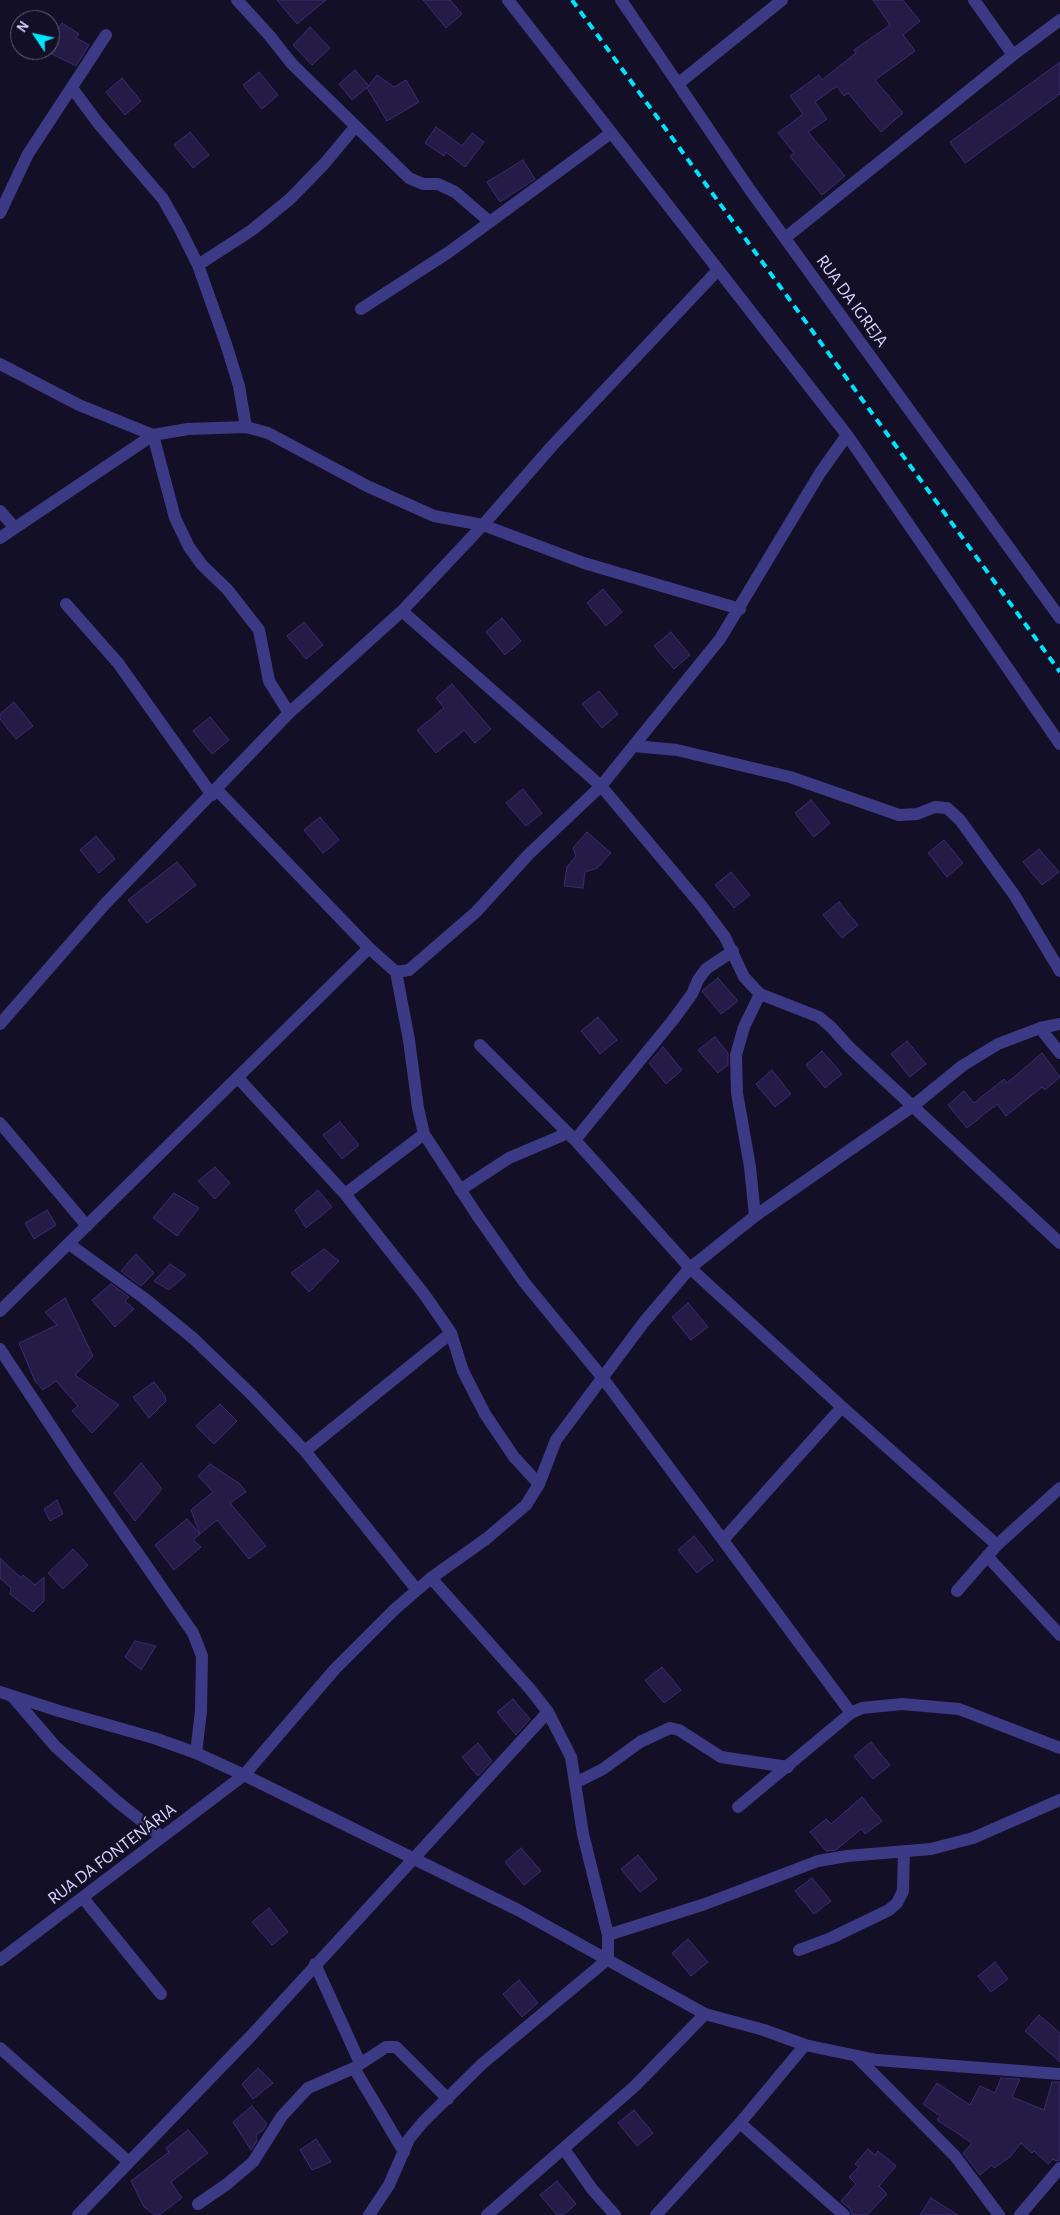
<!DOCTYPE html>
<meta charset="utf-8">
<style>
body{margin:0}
#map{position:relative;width:1060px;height:2215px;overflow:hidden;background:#130f26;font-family:"Alegreya Sans",sans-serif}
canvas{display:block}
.north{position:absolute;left:10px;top:10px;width:50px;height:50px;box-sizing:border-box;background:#130f26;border:1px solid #625e7d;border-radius:50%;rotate:304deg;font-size:14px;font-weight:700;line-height:20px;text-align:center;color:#d9d4ff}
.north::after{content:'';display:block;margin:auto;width:18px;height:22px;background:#00e5ff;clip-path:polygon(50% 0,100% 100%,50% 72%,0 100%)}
</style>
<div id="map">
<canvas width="1060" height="2215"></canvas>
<div class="north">N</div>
</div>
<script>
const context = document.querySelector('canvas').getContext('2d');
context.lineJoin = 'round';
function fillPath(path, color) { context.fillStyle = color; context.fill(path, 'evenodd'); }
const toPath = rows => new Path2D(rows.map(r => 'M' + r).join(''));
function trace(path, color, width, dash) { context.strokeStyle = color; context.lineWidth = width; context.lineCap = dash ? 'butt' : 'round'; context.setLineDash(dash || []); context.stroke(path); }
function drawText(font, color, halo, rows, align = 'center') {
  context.font = font + ' "Alegreya Sans",sans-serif'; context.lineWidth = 4.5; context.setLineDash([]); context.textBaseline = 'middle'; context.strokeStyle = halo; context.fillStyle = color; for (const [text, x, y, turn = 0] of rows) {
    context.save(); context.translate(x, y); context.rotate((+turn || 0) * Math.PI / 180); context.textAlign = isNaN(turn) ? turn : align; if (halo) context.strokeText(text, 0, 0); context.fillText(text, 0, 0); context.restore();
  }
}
const building = toPath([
 [277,0,326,0,297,24,277,0],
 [423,0,450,0,462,14,446,28,423,0],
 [873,0,903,0,920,21,903,35,915,51,875,80,903,113,881,132,848,93,844,96,837,86,815,102,827,119,808,132,845,176,822,195,790,156,794,153,778,133,803,114,790,96,819,75,822,80,856,53,854,50,890,25,873,0],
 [62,23,79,34,76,38,89,45,76,66,50,53,50,39,62,23],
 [310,27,330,48,312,65,293,45,310,27],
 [1060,62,1060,94,965,163,950,142,1060,62],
 [355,70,369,86,352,100,339,84,355,70],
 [259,72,278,95,262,109,243,85,259,72],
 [377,75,394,87,406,80,419,102,387,121,367,88,377,75],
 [122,78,141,101,125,115,106,92,122,78],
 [436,127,462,146,472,133,484,142,465,167,446,152,444,156,425,143,436,127],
 [190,132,209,155,193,168,174,145,190,132],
 [523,160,535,179,500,202,487,182,523,160],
 [603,589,622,612,606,626,587,603,603,589],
 [502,618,521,641,505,655,486,632,502,618],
 [304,622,323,645,306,659,287,636,304,622],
 [671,632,690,655,674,669,654,646,671,632],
 [452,684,491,729,475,743,464,730,436,753,417,730,444,708,436,698,452,684],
 [599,691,618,714,602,728,582,704,599,691],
 [14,702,33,726,16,739,0,719,0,714,14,702],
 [210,717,229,740,212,754,193,731,210,717],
 [523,789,542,813,526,826,506,803,523,789],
 [811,800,830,823,814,837,795,813,811,800],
 [320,817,339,840,323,853,304,830,320,817],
 [587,832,611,853,597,868,585,872,583,888,564,886,567,867,576,856,573,848,587,832],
 [96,836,115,859,99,873,80,850,96,836],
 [944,840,963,863,947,877,928,853,944,840],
 [1039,849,1059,872,1042,885,1023,862,1039,849],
 [177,862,196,885,147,923,128,900,177,862],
 [731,872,750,895,734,908,715,885,731,872],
 [839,902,858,925,842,938,823,915,839,902],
 [718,978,738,1001,721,1014,702,991,718,978],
 [598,1017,617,1040,600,1054,581,1031,598,1017],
 [715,1037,728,1053,728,1065,718,1073,698,1050,715,1037],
 [907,1041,926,1064,910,1077,891,1054,907,1041],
 [663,1047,682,1070,666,1084,649,1063,663,1047],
 [822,1051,842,1074,825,1088,806,1065,822,1051],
 [1042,1053,1060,1077,1045,1090,1042,1087,1006,1116,997,1104,967,1128,948,1105,964,1091,974,1103,1004,1079,1007,1083,1042,1053],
 [772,1070,791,1094,775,1107,756,1084,772,1070],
 [340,1122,359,1145,342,1159,323,1135,340,1122],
 [215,1167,230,1183,215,1199,198,1181,215,1167],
 [318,1190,332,1207,306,1228,295,1210,318,1190],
 [174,1193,199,1208,177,1236,153,1218,174,1193],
 [47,1210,56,1225,34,1239,25,1223,47,1210],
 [324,1249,339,1261,309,1292,291,1273,324,1249],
 [136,1254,154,1273,141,1286,121,1271,136,1254],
 [170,1264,186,1275,169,1290,154,1281,170,1264],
 [111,1284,129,1297,125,1301,134,1309,115,1327,92,1300,111,1284],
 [65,1298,93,1356,75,1375,119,1405,92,1433,72,1411,78,1406,56,1381,43,1390,35,1381,19,1343,57,1325,45,1312,65,1298],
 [688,1303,708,1327,691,1340,672,1317,688,1303],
 [154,1382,165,1396,166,1401,149,1418,133,1397,154,1382],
 [220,1404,237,1421,214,1444,196,1426,220,1404],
 [141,1463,162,1489,135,1521,114,1493,141,1463],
 [210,1464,240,1484,246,1492,230,1503,266,1546,249,1559,217,1520,200,1534,191,1510,213,1492,198,1476,210,1464],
 [57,1500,63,1514,50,1521,44,1509,57,1500],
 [187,1519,200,1534,193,1540,201,1547,174,1570,155,1545,187,1519],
 [694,1536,713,1560,697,1573,678,1550,694,1536],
 [73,1549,88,1565,63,1589,48,1573,73,1549],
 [0,1558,21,1578,23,1575,35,1585,44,1577,44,1601,33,1612,10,1594,11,1588,0,1578,0,1558],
 [135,1641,156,1646,141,1670,125,1657,135,1641],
 [662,1667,681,1690,664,1703,645,1680,662,1667],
 [513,1699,530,1719,516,1735,497,1712,513,1699],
 [871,1742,890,1765,873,1779,854,1756,871,1742],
 [478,1743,492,1761,478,1776,462,1757,478,1743],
 [862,1797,882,1821,865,1834,861,1829,836,1850,826,1851,810,1832,826,1819,831,1824,862,1797],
 [521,1848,541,1871,524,1885,505,1862,521,1848],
 [638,1855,657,1879,640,1892,621,1869,638,1855],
 [812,1878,831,1901,814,1914,795,1891,812,1878],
 [269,1908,288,1932,272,1945,252,1922,269,1908],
 [688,1939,708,1962,691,1976,672,1953,688,1939],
 [995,1962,1008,1979,991,1992,978,1976,995,1962],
 [519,1980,538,2003,522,2017,503,1994,519,1980],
 [1039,2015,1060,2033,1060,2062,1025,2031,1039,2015],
 [258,2068,273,2083,253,2099,242,2084,258,2068],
 [1001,2078,1020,2079,1012,2097,1044,2110,1052,2082,1060,2082,1060,2160,1056,2161,1053,2159,1048,2164,1034,2151,1032,2153,1021,2143,1010,2157,994,2168,992,2165,980,2175,963,2153,972,2143,937,2120,940,2116,923,2104,937,2083,970,2105,980,2086,995,2093,1001,2078],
 [252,2106,267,2124,263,2130,256,2135,257,2141,251,2150,233,2122,252,2106],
 [634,2110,653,2133,637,2146,618,2123,634,2110],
 [188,2130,208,2153,171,2182,182,2198,159,2215,155,2215,144,2207,131,2181,169,2152,166,2148,188,2130],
 [316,2139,331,2162,312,2170,300,2150,316,2139],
 [868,2149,875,2155,878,2151,896,2166,879,2186,887,2194,867,2215,852,2215,850,2209,841,2201,856,2184,849,2177,859,2167,855,2164,868,2149],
 [557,2181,576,2204,563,2215,557,2215,540,2195,557,2181],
 [931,2198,958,2215,920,2215,931,2198]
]);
fillPath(building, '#241b47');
trace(building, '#3b2d73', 1);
trace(toPath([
 [237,0,269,35,292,64,409,178,423,184,438,184,455,192,490,222],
 [508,0,847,435,1060,744],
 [621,0,750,190,1060,618],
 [974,0,1013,55],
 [679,83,782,0],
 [72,88,98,123,163,199,180,229,198,265,226,344,239,386,246,427],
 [0,213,28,154,106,35],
 [785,238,1013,55,1060,20],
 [198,265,252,230,290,199,325,163,355,127],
 [361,309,449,252,611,133],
 [0,364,79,405,153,435],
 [153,435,175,518,189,547,202,565,227,589,259,630,269,681,289,713],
 [0,511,15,528],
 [0,538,153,435,188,429,246,427,268,433,367,486,434,516,483,525,584,563,740,609],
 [66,604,118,663,212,795],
 [402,611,601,786,701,905,725,937,744,977,760,994,819,1017,831,1027,849,1047,1060,1243],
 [634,746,677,750,790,777,899,815,917,814,935,807,947,808,960,820,1015,896,1060,971],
 [217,790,369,948],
 [396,972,409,1040,418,1108,424,1134,477,1215,524,1282,602,1377,851,1713],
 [0,1024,105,904,289,713,402,611,483,525,552,446,718,270],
 [1040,1028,1060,1053],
 [480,1045,575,1140,690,1268,842,1407,997,1545],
 [238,1078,345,1194,424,1294,451,1333,463,1371,485,1414,514,1457,539,1484],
 [0,1123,87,1226],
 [575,1140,673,1020,692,994,698,980,706,969,733,951],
 [460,1190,509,1158,568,1133],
 [345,1194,424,1134],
 [755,1216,750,1167,737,1093,736,1055,744,1027,760,994],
 [69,1244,144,1298,194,1339,252,1395,305,1451,417,1590],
 [0,1311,369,948,396,972,409,970,476,912,529,854,601,786,720,639,820,473,847,435],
 [0,1349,76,1464,193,1633,202,1656,201,1711,196,1753],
 [305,1451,451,1333],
 [723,1540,842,1407],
 [987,1556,1060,1635],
 [957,1591,997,1545,1060,1488],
 [0,1692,59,1711,154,1738,196,1753,244,1775,518,1910,705,2014,764,2030,805,2045,877,2060,1060,2074],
 [13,1697,55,1746,77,1766,119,1803,162,1837],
 [575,1783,603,1769,640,1742,670,1728,679,1730,721,1757,788,1767],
 [738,1807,851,1713,862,1708,902,1704,959,1709,1060,1748],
 [83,1898,161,1994],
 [608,1935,705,1904,818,1861,847,1856,931,1849,973,1838,1060,1800],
 [799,1950,831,1938,889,1910,897,1903,903,1891,904,1851],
 [0,1960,244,1775,335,1669,394,1610,431,1578,486,1539,526,1505,539,1484,556,1440,644,1322,690,1268,755,1216,913,1106,962,1066,998,1044,1040,1028,1060,1024],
 [315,1964,360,2063],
 [0,2048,129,2162],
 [856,2056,955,2156,999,2215],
 [354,2068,404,2152],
 [740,2123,844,2215],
 [564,2149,592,2189,615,2215],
 [198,2204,227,2184,253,2162,282,2116,308,2088,354,2068,386,2047,396,2047,448,2099],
 [78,2215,250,2037,548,1712],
 [369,2215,389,2185,409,2139,423,2122,482,2064,608,1959,608,1935,583,1834,571,1757,548,1712,530,1689,431,1578],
 [487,2215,635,2086,705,2014],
 [656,2215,740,2123,805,2045],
 [1020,2215,1060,2168]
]), '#3d3a85', 12);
trace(toPath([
 [572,0,1060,672]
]), '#00e5ff', 4, [8, 6]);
drawText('18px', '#d9d4ff', '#130f26', [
 ["RUA DA IGREJA",852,301,54],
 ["RUA DA FONTENÁRIA",112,1854,-37]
]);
</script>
